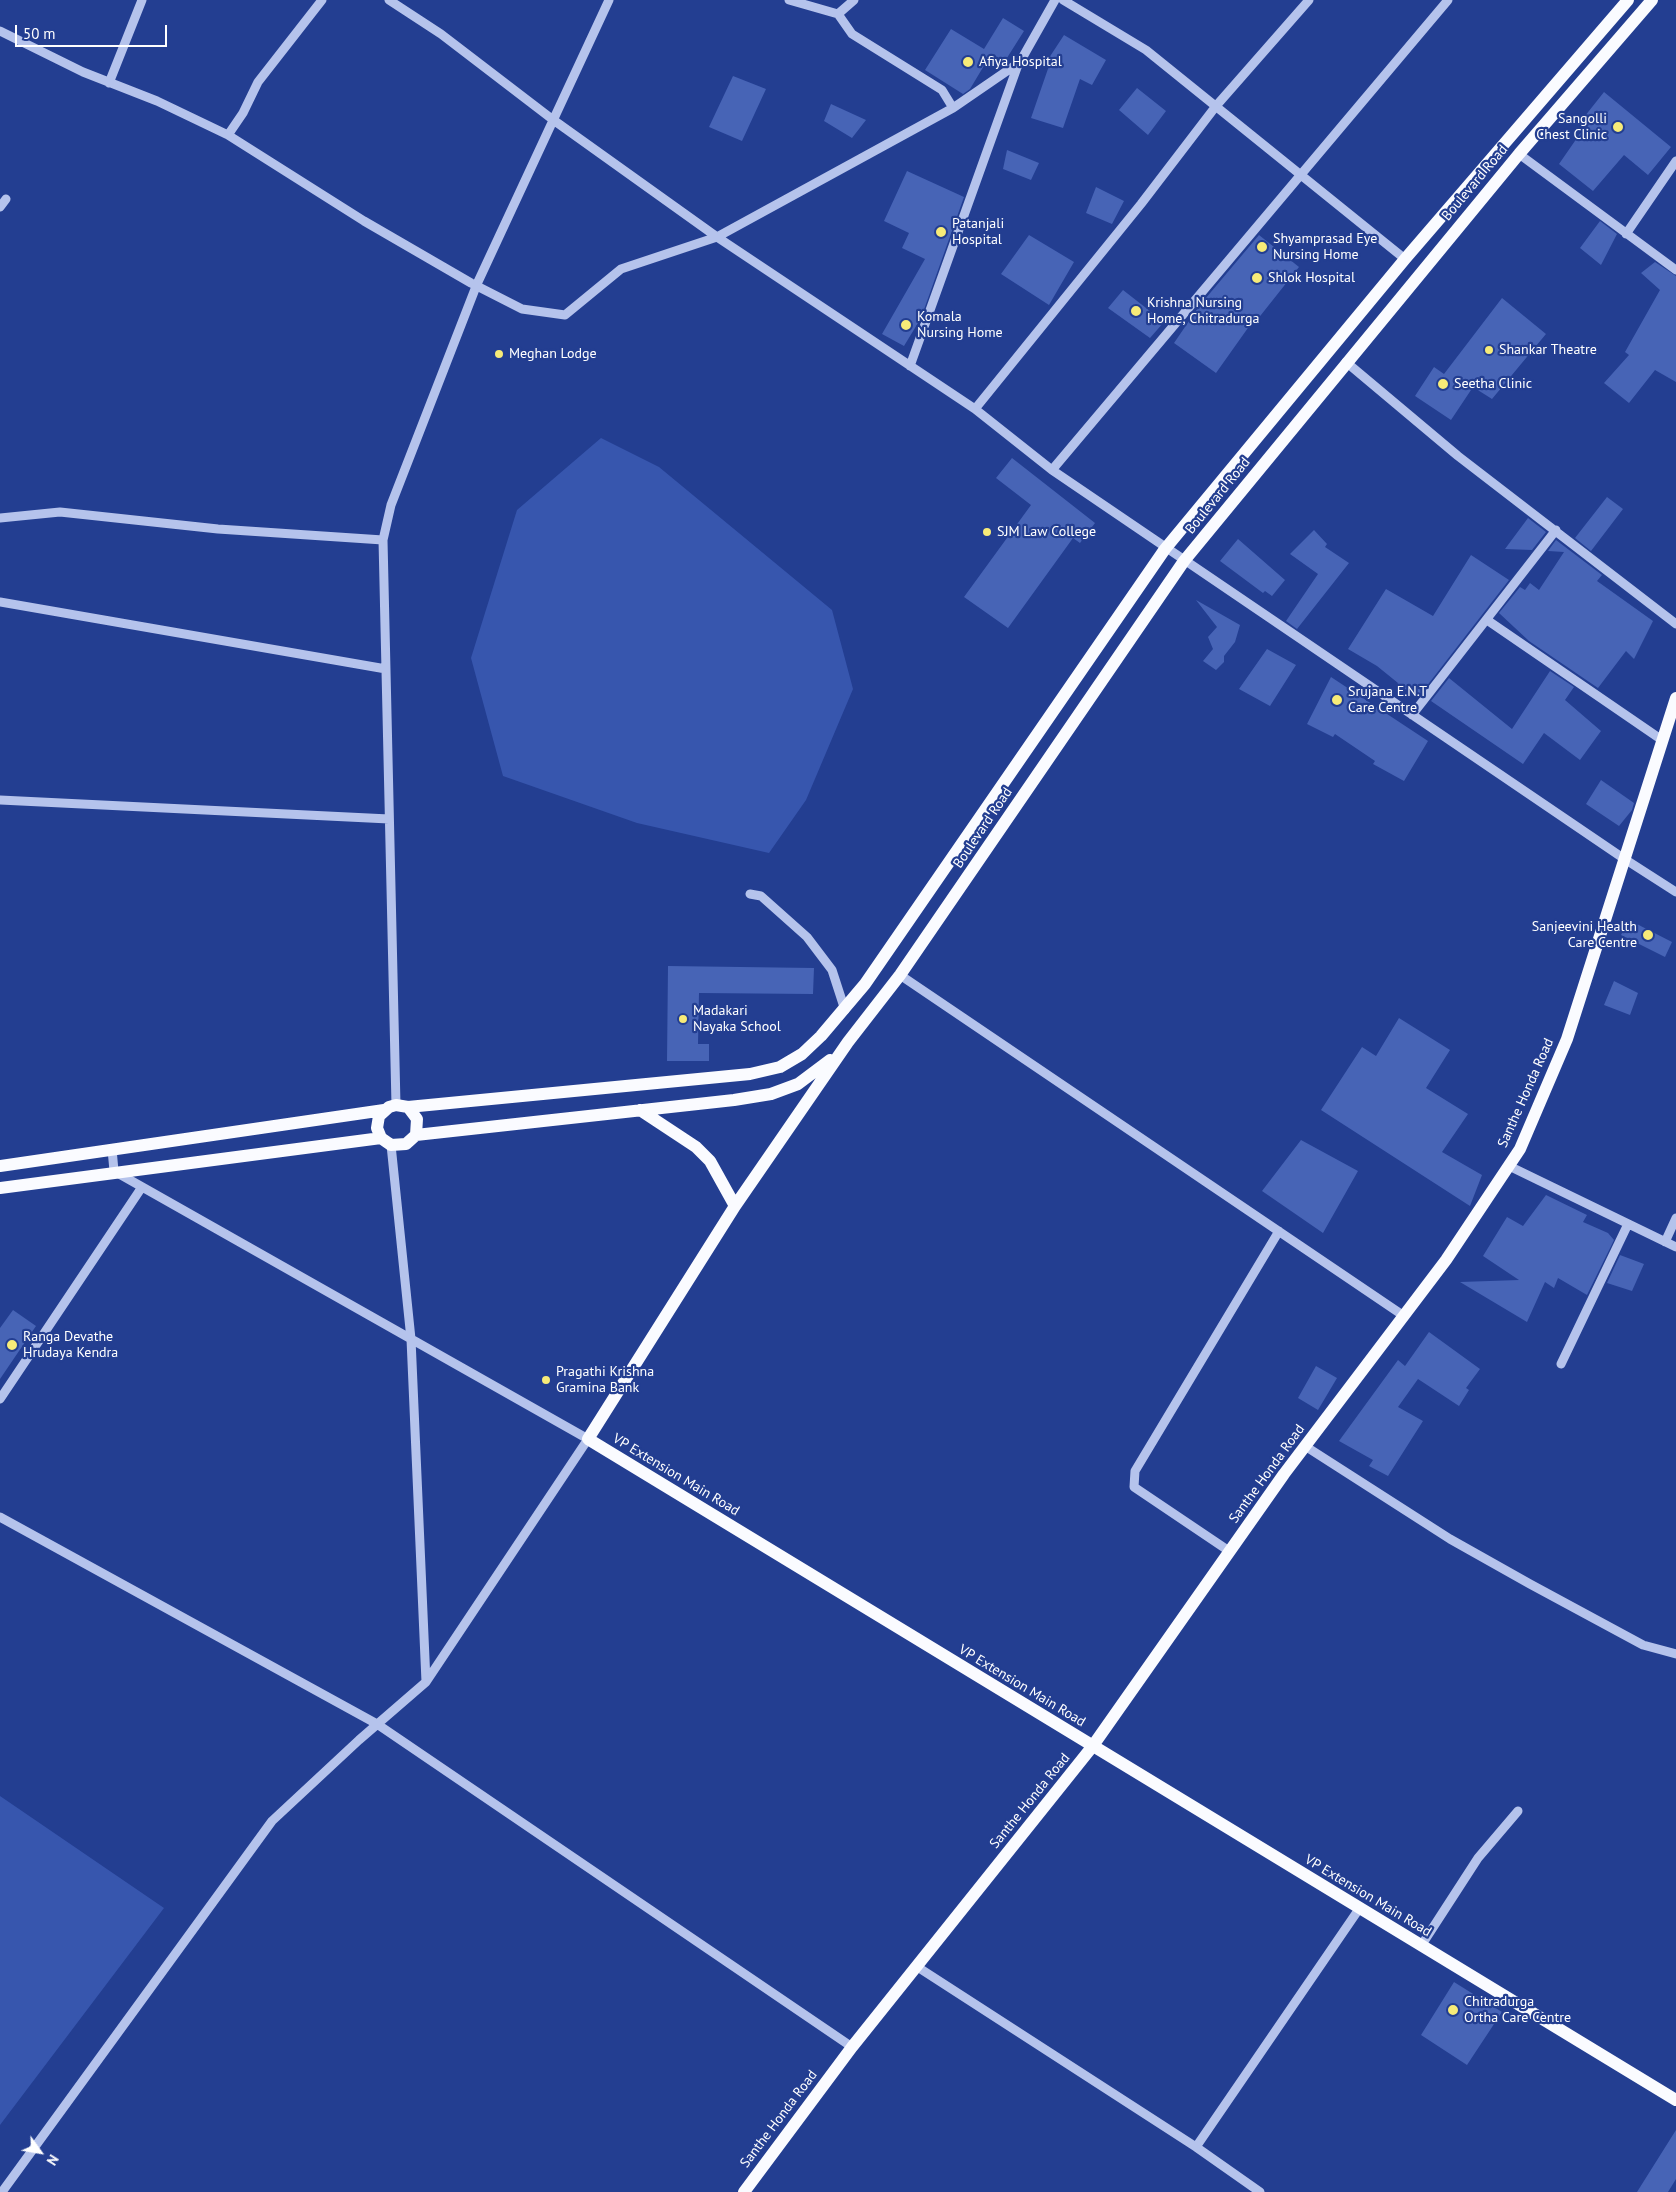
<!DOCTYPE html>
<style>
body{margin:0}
#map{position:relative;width:1676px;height:2192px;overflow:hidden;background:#233e91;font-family:"PT Sans",sans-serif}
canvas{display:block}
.north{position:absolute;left:15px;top:2127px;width:50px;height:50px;-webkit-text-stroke:4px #233e91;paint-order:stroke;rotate:122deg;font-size:14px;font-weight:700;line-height:20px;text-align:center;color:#fff}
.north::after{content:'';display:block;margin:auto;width:18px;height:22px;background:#fff;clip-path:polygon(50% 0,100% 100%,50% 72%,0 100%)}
.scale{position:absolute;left:15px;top:25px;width:152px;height:22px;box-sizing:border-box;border:2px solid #fff;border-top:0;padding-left:6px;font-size:15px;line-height:18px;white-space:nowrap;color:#fff;-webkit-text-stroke:4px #233e91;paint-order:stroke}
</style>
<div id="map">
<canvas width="1676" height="2192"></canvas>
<div class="north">N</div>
<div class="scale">50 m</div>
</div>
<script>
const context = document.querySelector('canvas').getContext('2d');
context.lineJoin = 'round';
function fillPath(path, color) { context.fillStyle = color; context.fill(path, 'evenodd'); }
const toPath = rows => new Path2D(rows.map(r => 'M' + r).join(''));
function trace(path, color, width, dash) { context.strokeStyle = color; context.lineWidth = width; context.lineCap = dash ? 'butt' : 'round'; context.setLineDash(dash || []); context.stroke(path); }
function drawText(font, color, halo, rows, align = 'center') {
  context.font = font + ' "PT Sans",sans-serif'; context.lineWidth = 4.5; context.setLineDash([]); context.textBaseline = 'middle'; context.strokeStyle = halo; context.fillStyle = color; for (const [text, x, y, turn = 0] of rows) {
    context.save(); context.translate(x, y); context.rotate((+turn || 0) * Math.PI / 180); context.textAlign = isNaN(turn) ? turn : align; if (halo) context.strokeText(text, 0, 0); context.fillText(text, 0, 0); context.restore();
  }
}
fillPath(toPath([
 [601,438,659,467,832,610,853,689,806,800,769,853,637,823,503,776,471,658,517,510],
 [0,1796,164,1908,0,2125]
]), '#3756ae');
fillPath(toPath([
 [1003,18,1024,31,1005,61,991,54,970,89,963,94,925,70,951,29,984,49],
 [1064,35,1106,60,1092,85,1080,79,1063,128,1031,118,1050,63,1047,61],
 [733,76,766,89,742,141,709,127],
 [1137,88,1166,111,1148,135,1119,110],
 [1604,92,1671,147,1648,175,1624,155,1593,191,1559,164,1586,125,1581,121],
 [831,104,866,120,852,138,824,121],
 [1007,150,1039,163,1031,180,1003,169],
 [907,171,964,197,921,318,904,346,882,334,925,259,902,248,909,233,884,221],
 [1096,187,1124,201,1112,224,1086,213],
 [1600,221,1617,234,1601,265,1580,248],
 [1029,235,1074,262,1049,305,1001,274],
 [1259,235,1299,267,1257,320,1255,318,1216,373,1174,343,1200,305],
 [1655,262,1676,276,1676,382,1655,370,1629,403,1604,383,1629,355,1625,352,1660,290,1641,273],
 [1123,290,1164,322,1150,338,1108,308],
 [1502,298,1546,334,1492,399,1473,387,1451,420,1415,396,1434,367,1444,374],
 [1012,458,1095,523,1080,543,1073,538,1008,628,964,597,1031,505,996,478],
 [1607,497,1623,509,1591,551,1575,538],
 [1528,518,1546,532,1532,550,1505,549],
 [1314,530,1327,544,1325,547,1349,563,1297,629,1286,621,1318,574,1290,554],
 [1238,539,1285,580,1272,596,1265,591,1263,593,1220,561],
 [1556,540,1602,575,1597,581,1653,621,1634,659,1626,651,1598,688,1529,641,1499,613,1520,587,1525,590,1530,583,1539,590,1564,552,1548,551],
 [1471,555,1509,580,1419,696,1397,685,1398,683,1377,666,1348,649,1386,589,1433,616],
 [1196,600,1240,625,1235,642,1224,656,1224,662,1216,670,1203,661,1213,649,1208,637,1217,627],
 [1267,649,1296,665,1270,706,1239,689],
 [1550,671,1574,687,1565,700,1601,731,1580,760,1544,733,1523,764,1431,701,1449,678,1512,729],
 [1331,677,1428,741,1404,781,1373,764,1375,761,1335,734,1333,737,1307,724],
 [1601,780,1634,803,1632,810,1619,826,1586,804],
 [1629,920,1672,942,1665,957,1621,935],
 [668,966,814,968,813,994,699,993,698,1044,709,1044,709,1061,667,1061],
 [1614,981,1638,993,1630,1015,1604,1005],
 [1399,1018,1450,1050,1426,1088,1468,1114,1442,1152,1482,1175,1470,1206,1321,1110,1362,1047,1376,1056],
 [1301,1140,1358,1171,1323,1233,1262,1191],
 [1546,1195,1587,1215,1583,1222,1608,1233,1614,1240,1587,1295,1558,1278,1554,1288,1545,1282,1527,1322,1460,1282,1519,1280,1483,1256,1507,1217,1523,1226],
 [1620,1255,1644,1264,1632,1291,1607,1283],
 [13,1310,36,1326,0,1379,0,1328],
 [1429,1332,1480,1369,1466,1388,1469,1390,1459,1406,1418,1379,1398,1407,1423,1421,1388,1476,1369,1466,1373,1460,1339,1441,1398,1360,1405,1366],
 [1316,1366,1337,1378,1318,1410,1298,1398],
 [1454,1982,1502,2012,1467,2065,1421,2035],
 [1676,2130,1676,2179,1668,2192,1637,2192]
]), '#4764b6');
trace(toPath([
 [389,0,441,34,552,119,717,237,975,409,1052,470,1623,858,1676,892],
 [789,0,838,14,854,0],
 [1063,0,1146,50,1405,259],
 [838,14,852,34,942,90,953,108],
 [0,31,83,72,157,101,228,135,243,113,258,82,322,0],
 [109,83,142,0],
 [228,135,364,221,471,283,522,309,565,315,621,269,717,237,953,108,1020,62,1055,0],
 [1519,154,1676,270],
 [0,207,6,199],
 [1626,234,1676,161],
 [1346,362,1458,456,1676,624],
 [910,366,1019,62],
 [975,409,1141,204,1216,106,1309,0],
 [1052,470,1448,0],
 [0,518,60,512,218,529,383,540],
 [0,602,386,669],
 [1487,620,1662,740],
 [1412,715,1556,530],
 [0,800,389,819],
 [750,894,761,896,807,937,832,970,845,1010],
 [900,975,1404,1316],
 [396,1105,383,540,391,505,477,284,609,0],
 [391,1145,411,1339,426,1682],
 [1509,1166,1676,1247],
 [1665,1242,1676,1218],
 [1561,1364,1628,1224],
 [0,1399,142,1187],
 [1305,1446,1450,1539,1530,1584,1643,1645,1676,1654],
 [0,1517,377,1724,852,2047],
 [1229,1551,1134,1487,1135,1471,1279,1231],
 [1421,1946,1478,1858,1518,1811],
 [916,1966,1196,2147,1260,2192],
 [1196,2147,1359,1909],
 [2,2192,272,1821,359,1740,426,1682,588,1439,114,1171,112,1149]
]), '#b5c3ec', 9);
trace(toPath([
 [1652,0,1519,154,1184,561,900,975,848,1042,735,1206,588,1439,1676,2100],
 [408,1107,417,1119,416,1135,406,1144,391,1145,381,1138,377,1128,379,1116,389,1107,396,1105,408,1107,750,1074,780,1067,802,1054,821,1036,865,984,1165,549,1405,259,1628,0],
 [640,1110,696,1147,710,1161,735,1206],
 [416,1135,734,1100,771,1094,798,1084,830,1060],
 [0,1166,384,1110],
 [0,1188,381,1138],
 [744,2192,852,2047,1092,1747,1284,1474,1446,1260,1520,1149,1567,1039,1676,698]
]), '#fafbff', 12);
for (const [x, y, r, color] of [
 [968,62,6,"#f7eb78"],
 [1618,127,6,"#f7eb78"],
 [941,232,6,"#f7eb78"],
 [1262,247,6,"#f7eb78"],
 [1257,278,6,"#f7eb78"],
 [1136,311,6,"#f7eb78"],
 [906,325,6,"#f7eb78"],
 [1489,350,5,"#f7eb78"],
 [499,354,5,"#f7eb78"],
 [1443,384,6,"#f7eb78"],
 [987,532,5,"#f7eb78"],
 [1337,700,6,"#f7eb78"],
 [1648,935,6,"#f7eb78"],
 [683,1019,5,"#f7eb78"],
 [12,1345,6,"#f7eb78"],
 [546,1380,5,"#f7eb78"],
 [1453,2010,6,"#f7eb78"]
]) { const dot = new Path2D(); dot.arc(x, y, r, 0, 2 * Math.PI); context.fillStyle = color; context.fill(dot); trace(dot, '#233e91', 2); }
drawText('14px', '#fff', '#233e91', [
 ["Afiya Hospital",979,62],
 ["Sangolli",1607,119,"right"],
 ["Chest Clinic",1607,135,"right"],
 ["Patanjali",952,224],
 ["Hospital",952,240],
 ["Shyamprasad Eye",1273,239],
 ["Nursing Home",1273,255],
 ["Shlok Hospital",1268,278],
 ["Krishna Nursing",1147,303],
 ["Home, Chitradurga",1147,319],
 ["Komala",917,317],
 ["Nursing Home",917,333],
 ["Shankar Theatre",1499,350],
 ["Meghan Lodge",509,354],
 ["Seetha Clinic",1454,384],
 ["SJM Law College",997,532],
 ["Srujana E.N.T",1348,692],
 ["Care Centre",1348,708],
 ["Sanjeevini Health",1637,927,"right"],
 ["Care Centre",1637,943,"right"],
 ["Madakari",693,1011],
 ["Nayaka School",693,1027],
 ["Ranga Devathe",23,1337],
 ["Hrudaya Kendra",23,1353],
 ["Pragathi Krishna",556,1372],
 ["Gramina Bank",556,1388],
 ["Chitradurga",1464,2002],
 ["Ortha Care Centre",1464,2018]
], 'left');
drawText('14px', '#fff', '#233e91', [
 ["Boulevard Road",1475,183,-50],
 ["Boulevard Road",1218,496,-51],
 ["Boulevard Road",983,828,-56],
 ["Santhe Honda Road",1526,1093,-66],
 ["Santhe Honda Road",1267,1474,-54],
 ["VP Extension Main Road",676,1475,31],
 ["VP Extension Main Road",1022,1686,31],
 ["Santhe Honda Road",1030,1801,-51],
 ["VP Extension Main Road",1368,1896,31],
 ["Santhe Honda Road",779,2119,-53]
]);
</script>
